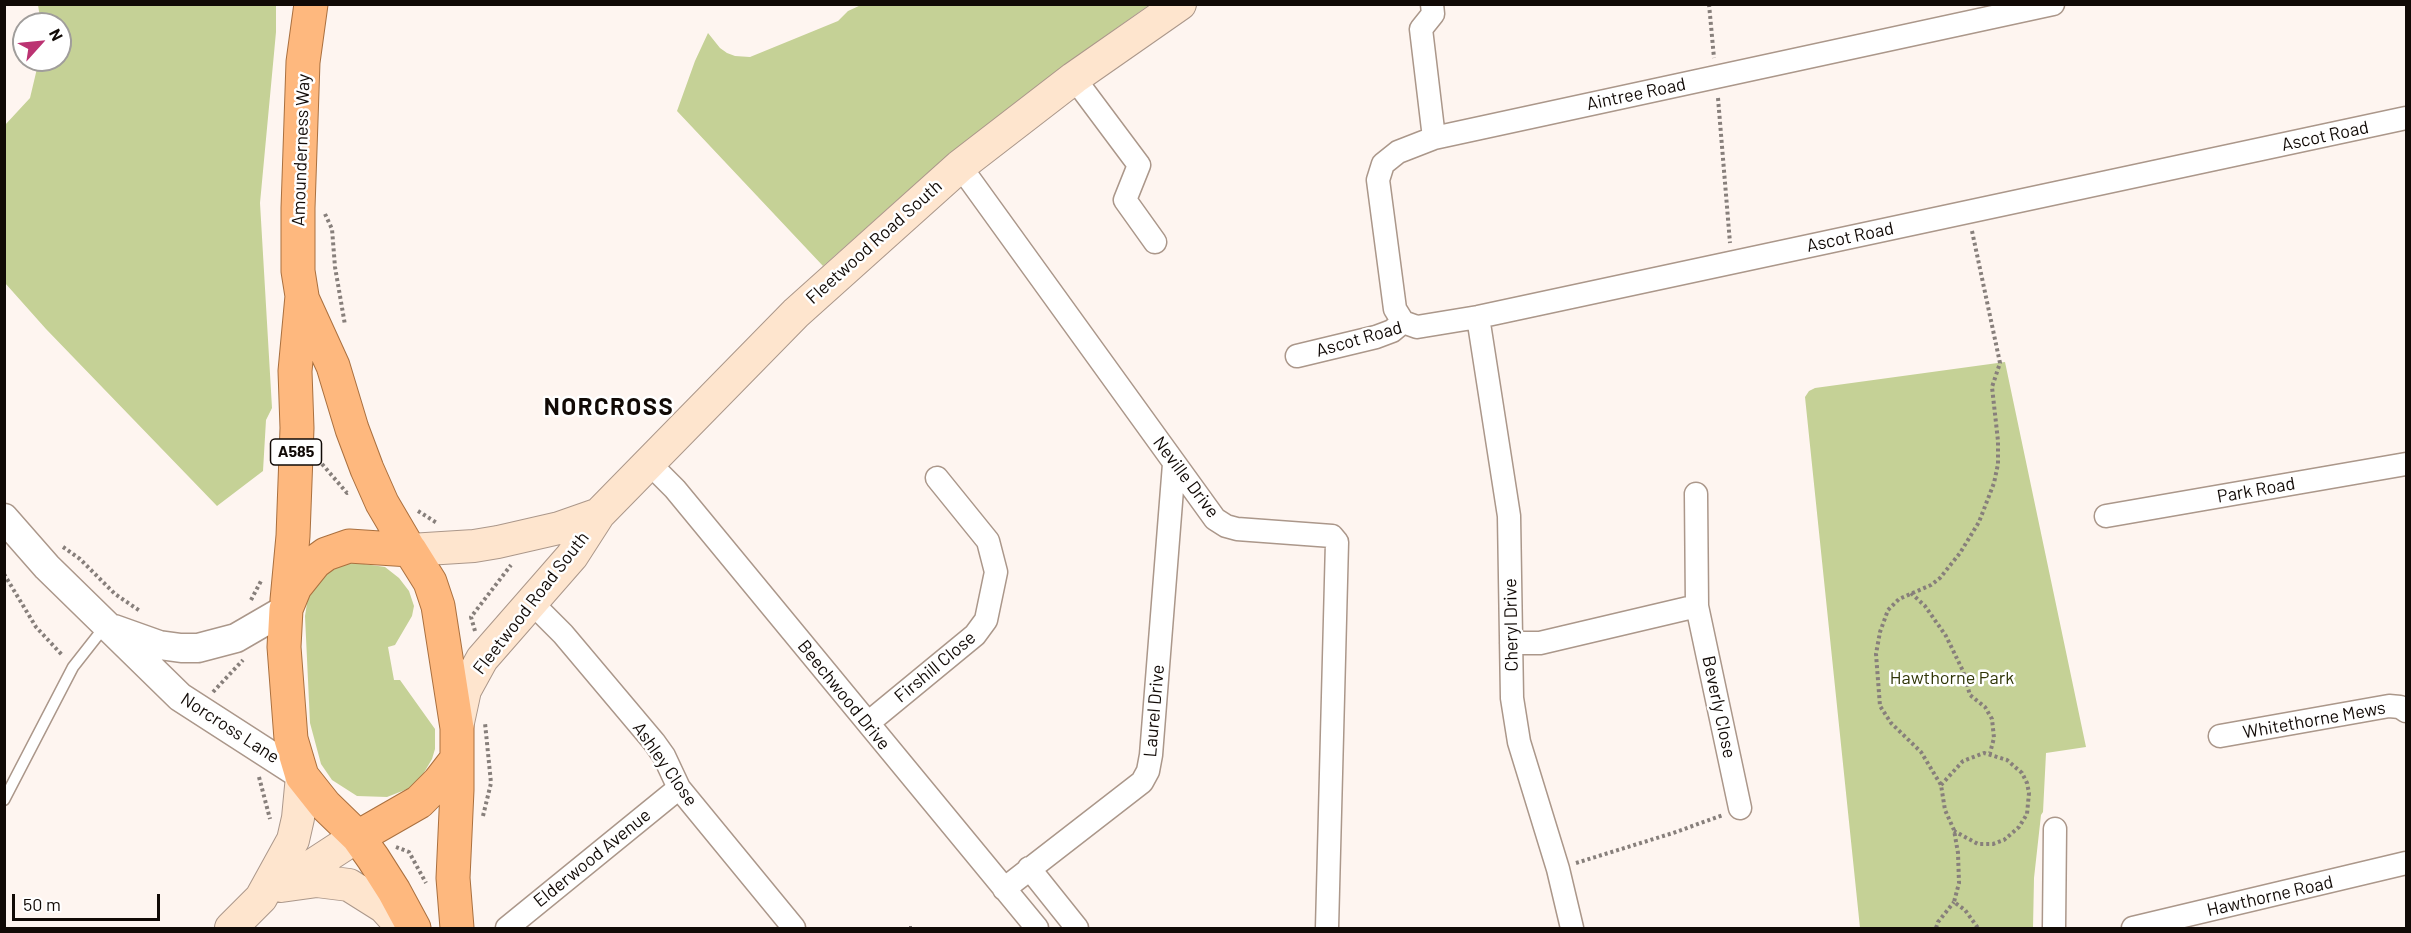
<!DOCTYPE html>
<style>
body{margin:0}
#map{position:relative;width:2411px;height:933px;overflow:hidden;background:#fef5f0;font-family:Barlow,sans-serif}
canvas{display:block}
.frame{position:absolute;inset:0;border:6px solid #110a06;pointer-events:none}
.north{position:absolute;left:12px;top:12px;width:60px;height:60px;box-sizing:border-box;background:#fff;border:2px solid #a09d9b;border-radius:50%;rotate:63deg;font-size:16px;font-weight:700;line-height:24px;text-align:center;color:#110a06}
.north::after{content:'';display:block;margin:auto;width:21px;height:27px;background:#bb3372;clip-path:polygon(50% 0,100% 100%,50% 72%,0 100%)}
.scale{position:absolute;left:12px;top:894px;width:148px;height:27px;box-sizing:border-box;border:3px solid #110a06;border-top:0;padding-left:8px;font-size:18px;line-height:21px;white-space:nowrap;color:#110a06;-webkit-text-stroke:4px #fff;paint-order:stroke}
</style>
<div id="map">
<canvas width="2411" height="933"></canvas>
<div class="frame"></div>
<div class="north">N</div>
<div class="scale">50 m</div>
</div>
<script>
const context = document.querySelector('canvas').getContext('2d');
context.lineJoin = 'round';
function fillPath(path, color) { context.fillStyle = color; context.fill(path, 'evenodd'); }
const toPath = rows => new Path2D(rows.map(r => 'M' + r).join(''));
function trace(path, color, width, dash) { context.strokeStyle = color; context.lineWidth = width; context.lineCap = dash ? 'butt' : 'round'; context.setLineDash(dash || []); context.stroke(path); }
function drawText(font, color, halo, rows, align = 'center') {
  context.font = font + ' Barlow,sans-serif'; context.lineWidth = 5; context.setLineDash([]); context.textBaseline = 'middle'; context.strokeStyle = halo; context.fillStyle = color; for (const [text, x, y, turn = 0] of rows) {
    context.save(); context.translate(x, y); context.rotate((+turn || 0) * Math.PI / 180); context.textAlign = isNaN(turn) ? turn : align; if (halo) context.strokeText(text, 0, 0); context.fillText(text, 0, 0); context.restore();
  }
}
fillPath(toPath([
 [38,5,276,5,276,32,260,203,272,408,266,420,263,471,217,506,46,329,5,283,5,125,30,98,39,60,60,60,60,24,41,24],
 [861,5,1149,5,1090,47,929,172,823,266,677,111,695,61,708,33,720,48,727,53,735,56,750,57,838,21,848,11],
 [2005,362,2086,747,2046,753,2043,812,2041,815,2034,878,2033,928,1860,928,1805,397,1809,391,1815,388],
 [350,562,385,567,399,578,409,591,414,606,412,616,395,645,388,647,394,680,400,680,435,729,435,749,432,759,422,776,410,788,387,797,357,796,332,780,321,764,310,723,305,616,308,597,320,579,335,567]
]), '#c5d196');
const service = toPath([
 [4,800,73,667,106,625]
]);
const minor = toPath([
 [1432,4,1433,14,1421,29,1434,138],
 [1074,78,1139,165,1125,200,1155,242],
 [960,166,1215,519,1226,526,1237,529,1332,536,1337,542,1327,928],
 [1478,317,1509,516,1512,698,1519,742,1558,869,1572,928],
 [1403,322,1395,309,1378,180,1383,164,1398,152,1434,138,2053,4],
 [1297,356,1376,337,1392,331,1403,322,1417,327,1478,317,2406,118],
 [649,463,675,489,1037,928],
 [1696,494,1697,606,1740,808],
 [2106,516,2406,464],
 [531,602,563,634,654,742,664,756,679,788,794,928],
 [1511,643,1540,643,1697,606],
 [868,723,975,635,986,620,996,572,988,541,937,478],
 [2220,736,2389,706,2400,707,2406,711],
 [1029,868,1077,928],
 [1004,889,1142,782,1148,771,1151,755,1174,464],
 [507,928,679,788],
 [2054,928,2055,829],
 [2133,928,2406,863]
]);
const tertiary = toPath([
 [4,518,47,567,180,697,301,775],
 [114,629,159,645,181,648,198,648,236,638,286,609]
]);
const secondary = toPath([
 [410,550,474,546,498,542,559,528,599,514],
 [457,727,465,690,482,659,572,556,599,514,796,313,960,166,1074,78,1180,4],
 [287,882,356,837],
 [281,886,317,881,349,885,384,907,403,928],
 [231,928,261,898,293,840,298,818,302,776]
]);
const trunk = toPath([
 [302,298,333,366,352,429,367,469,382,503,409,549],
 [287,600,293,536,297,428,295,371,302,296,298,271,298,208,303,62,311,4],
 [358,837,419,802,439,782,456,760],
 [414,928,394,891,373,858,358,837,325,805,302,776,291,739,284,647,286,609,295,587,315,562,326,554,349,546,410,550,430,582,438,606,457,728,457,790,453,878,457,928]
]);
trace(service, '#ab978a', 13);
trace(minor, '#ab978a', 25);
trace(tertiary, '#ab978a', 31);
trace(secondary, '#ab978a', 34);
trace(trunk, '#aa703f', 35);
trace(toPath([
 [1709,4,1714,58],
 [1718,98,1730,243],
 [325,214,332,229,335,267,345,325],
 [1972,231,2000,363,1992,387,1998,441,1998,464,1994,483,1979,522,1960,553,1940,578,1931,585,1899,599,1888,610,1880,632,1876,654,1880,706,1891,723,1921,752,1941,785,1945,810,1954,830,1958,853,1959,883,1954,902,1965,910,1978,928],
 [322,464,347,493,349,492],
 [418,511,437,523],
 [63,547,80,559,115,594,140,611],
 [4,574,36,627,63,656],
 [1911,593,1925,606,1946,636,1963,671,1970,695,1985,707,1992,719,1994,738,1990,753],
 [251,600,261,581],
 [475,631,471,617,511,565],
 [213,692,243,660],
 [259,777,270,819],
 [1941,785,1963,761,1984,753,2007,760,2022,773,2027,783,2029,793,2027,814,2019,827,2004,840,1993,844,1978,844,1954,831],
 [483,816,491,783,485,723],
 [396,847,409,852,426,883],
 [1576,863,1673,833,1723,815],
 [909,928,912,928],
 [1936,928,1938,922,1954,902]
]), '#877f7b', 4, [3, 3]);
trace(service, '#fff', 10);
trace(minor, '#fff', 22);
trace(tertiary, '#fff', 28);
trace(secondary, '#fee5ce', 32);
trace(trunk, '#feb87e', 33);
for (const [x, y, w] of [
 [296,452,51]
]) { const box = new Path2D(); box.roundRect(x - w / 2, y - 13, w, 26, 4.5); context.fillStyle = '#fff'; context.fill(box); trace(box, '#110a06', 1.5); }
drawText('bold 16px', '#110a06', null, [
 ["A585",296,452]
]);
drawText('18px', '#110a06', '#fff', [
 ["Aintree Road",1636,94,-12],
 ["Ascot Road",2325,136,-12],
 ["Amounderness Way",301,150,-88],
 ["Ascot Road",1850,237,-12],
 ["Fleetwood Road South",874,242,-42],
 ["Ascot Road",1359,339,-16],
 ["Neville Drive",1186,477,53],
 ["Park Road",2256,490,-10],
 ["Fleetwood Road South",531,603,-52],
 ["Cheryl Drive",1511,625,-91],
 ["Firshill Close",935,667,-40],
 ["Beechwood Drive",844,695,51],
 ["Beverly Close",1719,707,78],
 ["Laurel Drive",1154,711,-85],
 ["Whitethorne Mews",2314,720,-10],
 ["Norcross Lane",230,728,33],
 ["Ashley Close",665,764,55],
 ["Elderwood Avenue",592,858,-39],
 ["Hawthorne Road",2270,896,-13]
]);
drawText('18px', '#2f3506', '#fff', [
 ["Hawthorne Park",1952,678]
]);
context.letterSpacing = '1.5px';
drawText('bold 24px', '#110a06', '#fff', [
 ["NORCROSS",609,407]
]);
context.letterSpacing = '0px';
</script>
